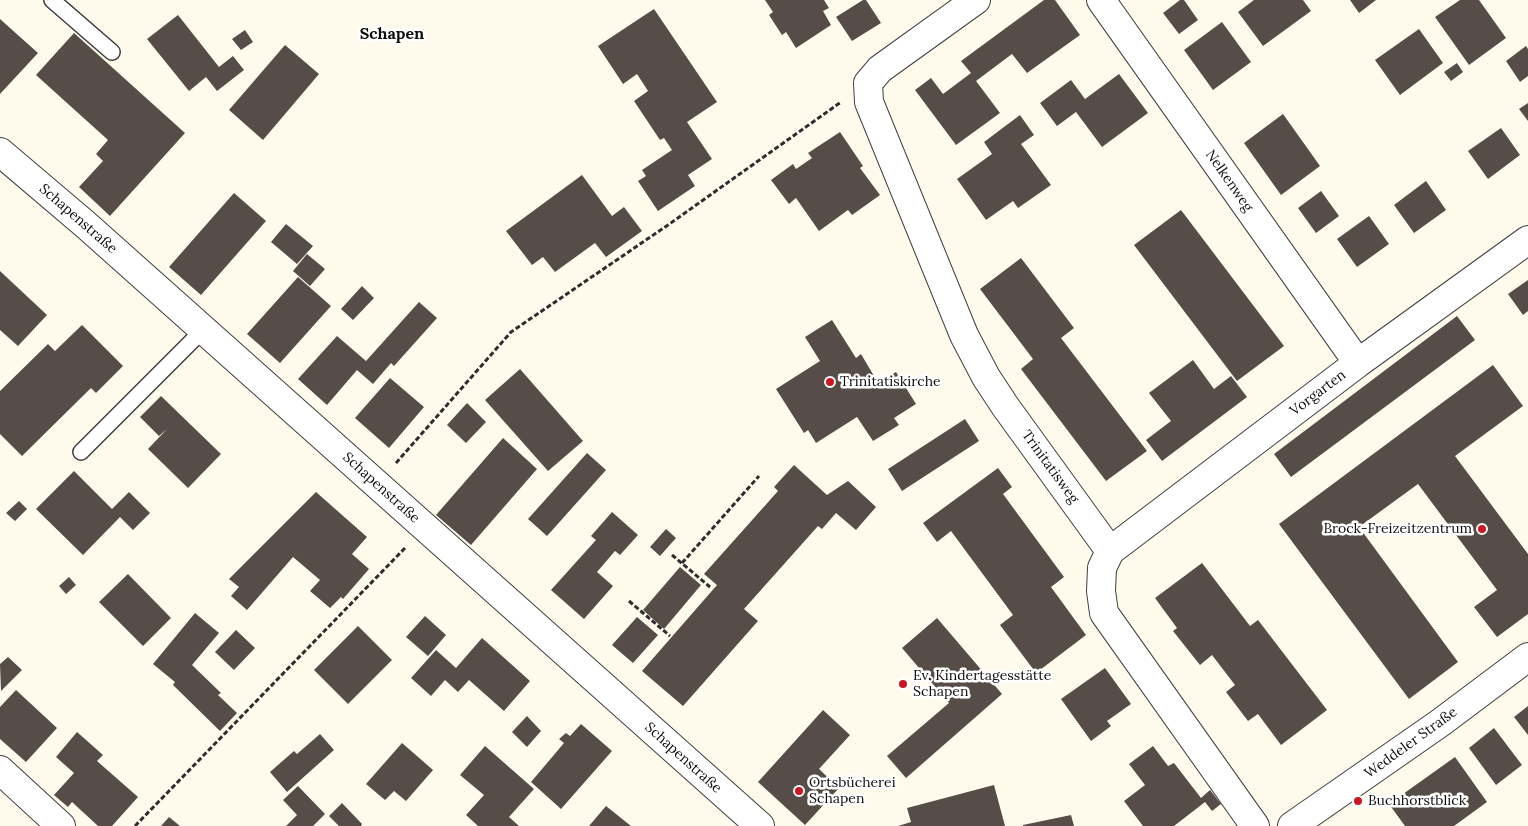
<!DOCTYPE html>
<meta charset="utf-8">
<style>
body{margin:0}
canvas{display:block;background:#fffbec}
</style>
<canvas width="1528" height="826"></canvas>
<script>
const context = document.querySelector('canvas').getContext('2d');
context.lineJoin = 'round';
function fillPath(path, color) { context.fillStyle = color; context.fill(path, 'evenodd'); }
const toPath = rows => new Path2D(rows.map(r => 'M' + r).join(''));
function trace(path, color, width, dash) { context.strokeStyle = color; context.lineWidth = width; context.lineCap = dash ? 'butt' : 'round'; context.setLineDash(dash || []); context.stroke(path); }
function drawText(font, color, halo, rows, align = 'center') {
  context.font = font + ' Lora,serif'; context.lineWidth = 5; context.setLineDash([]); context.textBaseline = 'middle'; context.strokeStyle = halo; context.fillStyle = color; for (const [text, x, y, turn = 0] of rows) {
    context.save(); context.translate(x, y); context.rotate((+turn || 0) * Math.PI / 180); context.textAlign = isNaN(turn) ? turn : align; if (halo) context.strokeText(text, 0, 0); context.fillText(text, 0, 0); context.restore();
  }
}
fillPath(toPath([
 [765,0,824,0,829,8,823,11,831,25,796,48,786,32,782,35,769,15,773,12],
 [863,0,866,0,881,23,852,41,836,17],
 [1044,0,1055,0,1080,35,1027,73,1012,54,976,81,1000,113,956,145,915,90,931,78,943,94,971,73,961,61],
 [1180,0,1184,0,1198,20,1179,34,1163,13],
 [1254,0,1303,0,1311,11,1263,46,1238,12],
 [1350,0,1376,0,1359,13],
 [1460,0,1479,0,1506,38,1469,65,1435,17],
 [654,9,717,102,687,122,712,159,688,175,695,186,658,211,638,181,646,176,642,170,672,150,664,138,660,140,634,101,648,91,637,74,623,84,598,46],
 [178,15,219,67,233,56,244,70,217,91,206,77,189,91,147,39],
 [0,19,38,53,0,94],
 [1222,22,1251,62,1213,90,1184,50],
 [1419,29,1443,63,1400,95,1375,60],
 [245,30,253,42,241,50,232,39],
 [74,33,185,133,110,216,79,187,103,161,96,154,108,140,36,75],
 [285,45,319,74,263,140,229,110],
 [1526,46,1528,49,1528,76,1520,82,1506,61],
 [1457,63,1463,72,1451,81,1444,72],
 [1119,74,1148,113,1102,147,1076,112,1057,126,1040,103,1071,80,1085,99],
 [1528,103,1528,121,1519,109],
 [1283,114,1320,166,1281,195,1244,143],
 [1020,115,1034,135,1021,144,1051,185,1018,208,1013,201,986,220,957,179,992,154,984,142],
 [1501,128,1520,155,1488,179,1468,151],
 [840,132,863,166,860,168,880,195,852,215,848,210,819,231,796,198,789,204,771,180,793,164,796,169,812,158,808,153],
 [582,175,612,216,624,207,642,231,606,257,595,243,555,272,543,257,532,265,506,231],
 [1426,181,1446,210,1414,233,1394,205],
 [1321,191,1339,216,1316,233,1298,208],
 [234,193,266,221,201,295,169,267],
 [1181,210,1284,346,1237,381,1134,245],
 [1369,216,1389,244,1357,267,1337,239],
 [286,224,313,246,297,264,271,242],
 [307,254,325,269,310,286,293,271],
 [1021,258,1074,328,1061,338,1147,451,1106,481,1021,369,1033,359,980,289],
 [0,271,47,315,18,346,0,330],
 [298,277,331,306,280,363,247,334],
 [1528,280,1528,311,1523,315,1508,294],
 [362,286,374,298,353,320,341,309],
 [419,302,437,318,394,366,391,363,373,384,357,370,327,405,298,379,337,336,366,361],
 [1457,316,1475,340,1291,477,1274,454],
 [832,320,856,358,861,354,874,376,871,379,875,385,896,372,916,404,894,418,899,425,873,441,857,417,816,443,808,430,804,433,776,389,820,361,805,337],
 [82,325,123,366,96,393,91,388,22,456,0,434,0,391,48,344,55,351],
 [1193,360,1214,389,1231,376,1247,397,1162,461,1146,440,1171,421,1149,393],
 [1493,365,1523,406,1455,456,1528,554,1528,614,1497,637,1474,607,1497,590,1418,484,1359,527,1458,662,1409,699,1279,524],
 [520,369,583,441,548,471,485,400],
 [390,378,424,407,389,448,355,418],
 [161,396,221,454,188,488,148,449,167,429,159,436,140,417],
 [467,403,486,422,466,443,447,425],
 [965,419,979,441,902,491,888,469],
 [503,438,537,469,471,545,436,515],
 [587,453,606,470,547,536,528,519],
 [794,465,827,495,848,481,876,507,856,530,836,513,822,529,818,526,744,609,758,621,683,706,642,671,717,585,704,574,778,491,774,487],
 [998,468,1012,487,1003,494,1064,577,1051,587,1086,635,1036,673,1000,625,1013,615,951,531,937,542,923,523],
 [74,471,112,509,129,492,150,513,133,530,120,517,83,555,36,509],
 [316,492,367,537,352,554,369,569,343,599,341,597,330,608,310,591,320,580,293,557,247,610,231,596,239,587,229,579],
 [19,501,27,509,15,521,6,513],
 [612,512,638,535,620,555,615,551,597,572,613,586,584,619,551,590,596,540,591,536],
 [666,529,676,538,660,556,650,547],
 [1202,563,1250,626,1258,620,1327,710,1281,745,1258,714,1248,721,1226,692,1235,685,1212,655,1200,665,1173,631,1177,628,1155,598],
 [680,567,701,585,664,629,643,610],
 [128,574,171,618,143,646,99,602],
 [69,577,76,585,66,594,59,586],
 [195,613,219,633,192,665,221,693,218,695,237,713,220,731,173,685,175,682,153,664],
 [425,616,446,635,428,656,406,637],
 [637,617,658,635,633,663,612,645],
 [937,618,1002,694,906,778,887,756,949,703,902,648],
 [358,626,392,660,348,704,314,670],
 [236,630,255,648,234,670,215,652],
 [482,638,530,681,504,711,469,680,458,692,445,680,431,696,411,678,436,650,456,668],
 [8,657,22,670,1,691,0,664],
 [1105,668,1131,704,1107,721,1111,726,1091,741,1061,699],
 [16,690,57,728,26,762,0,739,0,707],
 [1528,706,1528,735,1514,717],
 [823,710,850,735,819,769,839,788,805,825,758,782],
 [527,716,541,731,527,747,512,732],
 [581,724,612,751,561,809,531,782,564,743,559,739,566,733,570,736],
 [1494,728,1522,765,1496,785,1469,748],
 [77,732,103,755,97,761,138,797,112,826,98,826,72,802,68,807,54,795,74,773,56,757],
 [320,734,334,750,287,792,270,772,294,751,297,754],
 [402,743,433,770,406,801,394,791,385,800,366,784],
 [485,746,534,789,509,817,519,826,478,826,466,815,484,795,460,775],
 [1153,746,1168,766,1174,763,1201,798,1210,790,1221,804,1212,811,1205,802,1174,826,1143,826,1124,801,1145,785,1129,764],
 [1455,757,1487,802,1454,826,1405,826,1389,804],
 [994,785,1005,826,898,826,911,822,907,808],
 [298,786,325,814,313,826,286,826,297,815,283,800],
 [342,803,362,824,361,826,339,826,329,816],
 [606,806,631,826,589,826],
 [1071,815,1074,826,1023,826,1023,825],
 [169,817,180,826,161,826]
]), '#564d48');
const service = toPath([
 [52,0,112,52],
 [81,452,203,330]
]);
const minor = toPath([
 [976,0,880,69,868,83,869,102,964,335,986,377,1005,406,1110,551,1102,568,1101,591,1104,613,1255,826],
 [1101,0,1358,363],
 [1110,551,1358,363,1528,240],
 [0,770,61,826]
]);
const tertiary = toPath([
 [0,152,86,225,760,826],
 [1292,826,1440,723,1528,657]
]);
trace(service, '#3f3f3f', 18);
trace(minor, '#3f3f3f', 30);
trace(tertiary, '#3f3f3f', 30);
trace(toPath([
 [396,463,511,332,668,225,841,102],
 [672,555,710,587],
 [682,563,759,476],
 [629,601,670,636],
 [135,826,406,547]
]), '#2e2e2e', 3, [5, 2.5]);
trace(service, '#fff', 15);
trace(minor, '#fff', 28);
trace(tertiary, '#fff', 28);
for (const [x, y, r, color] of [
 [830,382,5,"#ca1725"],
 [1482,529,5,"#ca1725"],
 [903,684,5,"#ca1725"],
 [799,791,5,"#ca1725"],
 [1358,801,5,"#ca1725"]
]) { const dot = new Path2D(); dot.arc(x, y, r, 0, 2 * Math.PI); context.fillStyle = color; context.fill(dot); trace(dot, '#fff', 2); }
drawText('14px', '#0c0c0c', '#fff', [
 ["Nelkenweg",1229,181,55],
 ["Schapenstraße",78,219,41],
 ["Vorgarten",1318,393,-37],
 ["Trinitatisweg",1050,467,54],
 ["Schapenstraße",381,488,42],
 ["Weddeler Straße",1411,743,-36],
 ["Schapenstraße",683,758,42]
]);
drawText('14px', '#0c0c0c', '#fff', [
 ["Trinitatiskirche",840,382],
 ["Brock-Freizeitzentrum",1472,529,"right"],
 ["Ev. Kindertagesstätte",913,676],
 ["Schapen",913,692],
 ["Ortsbücherei",809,783],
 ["Schapen",809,799],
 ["Buchhorstblick",1368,801]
], 'left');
drawText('bold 16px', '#0c0c0c', '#fff', [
 ["Schapen",392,34]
]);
</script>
